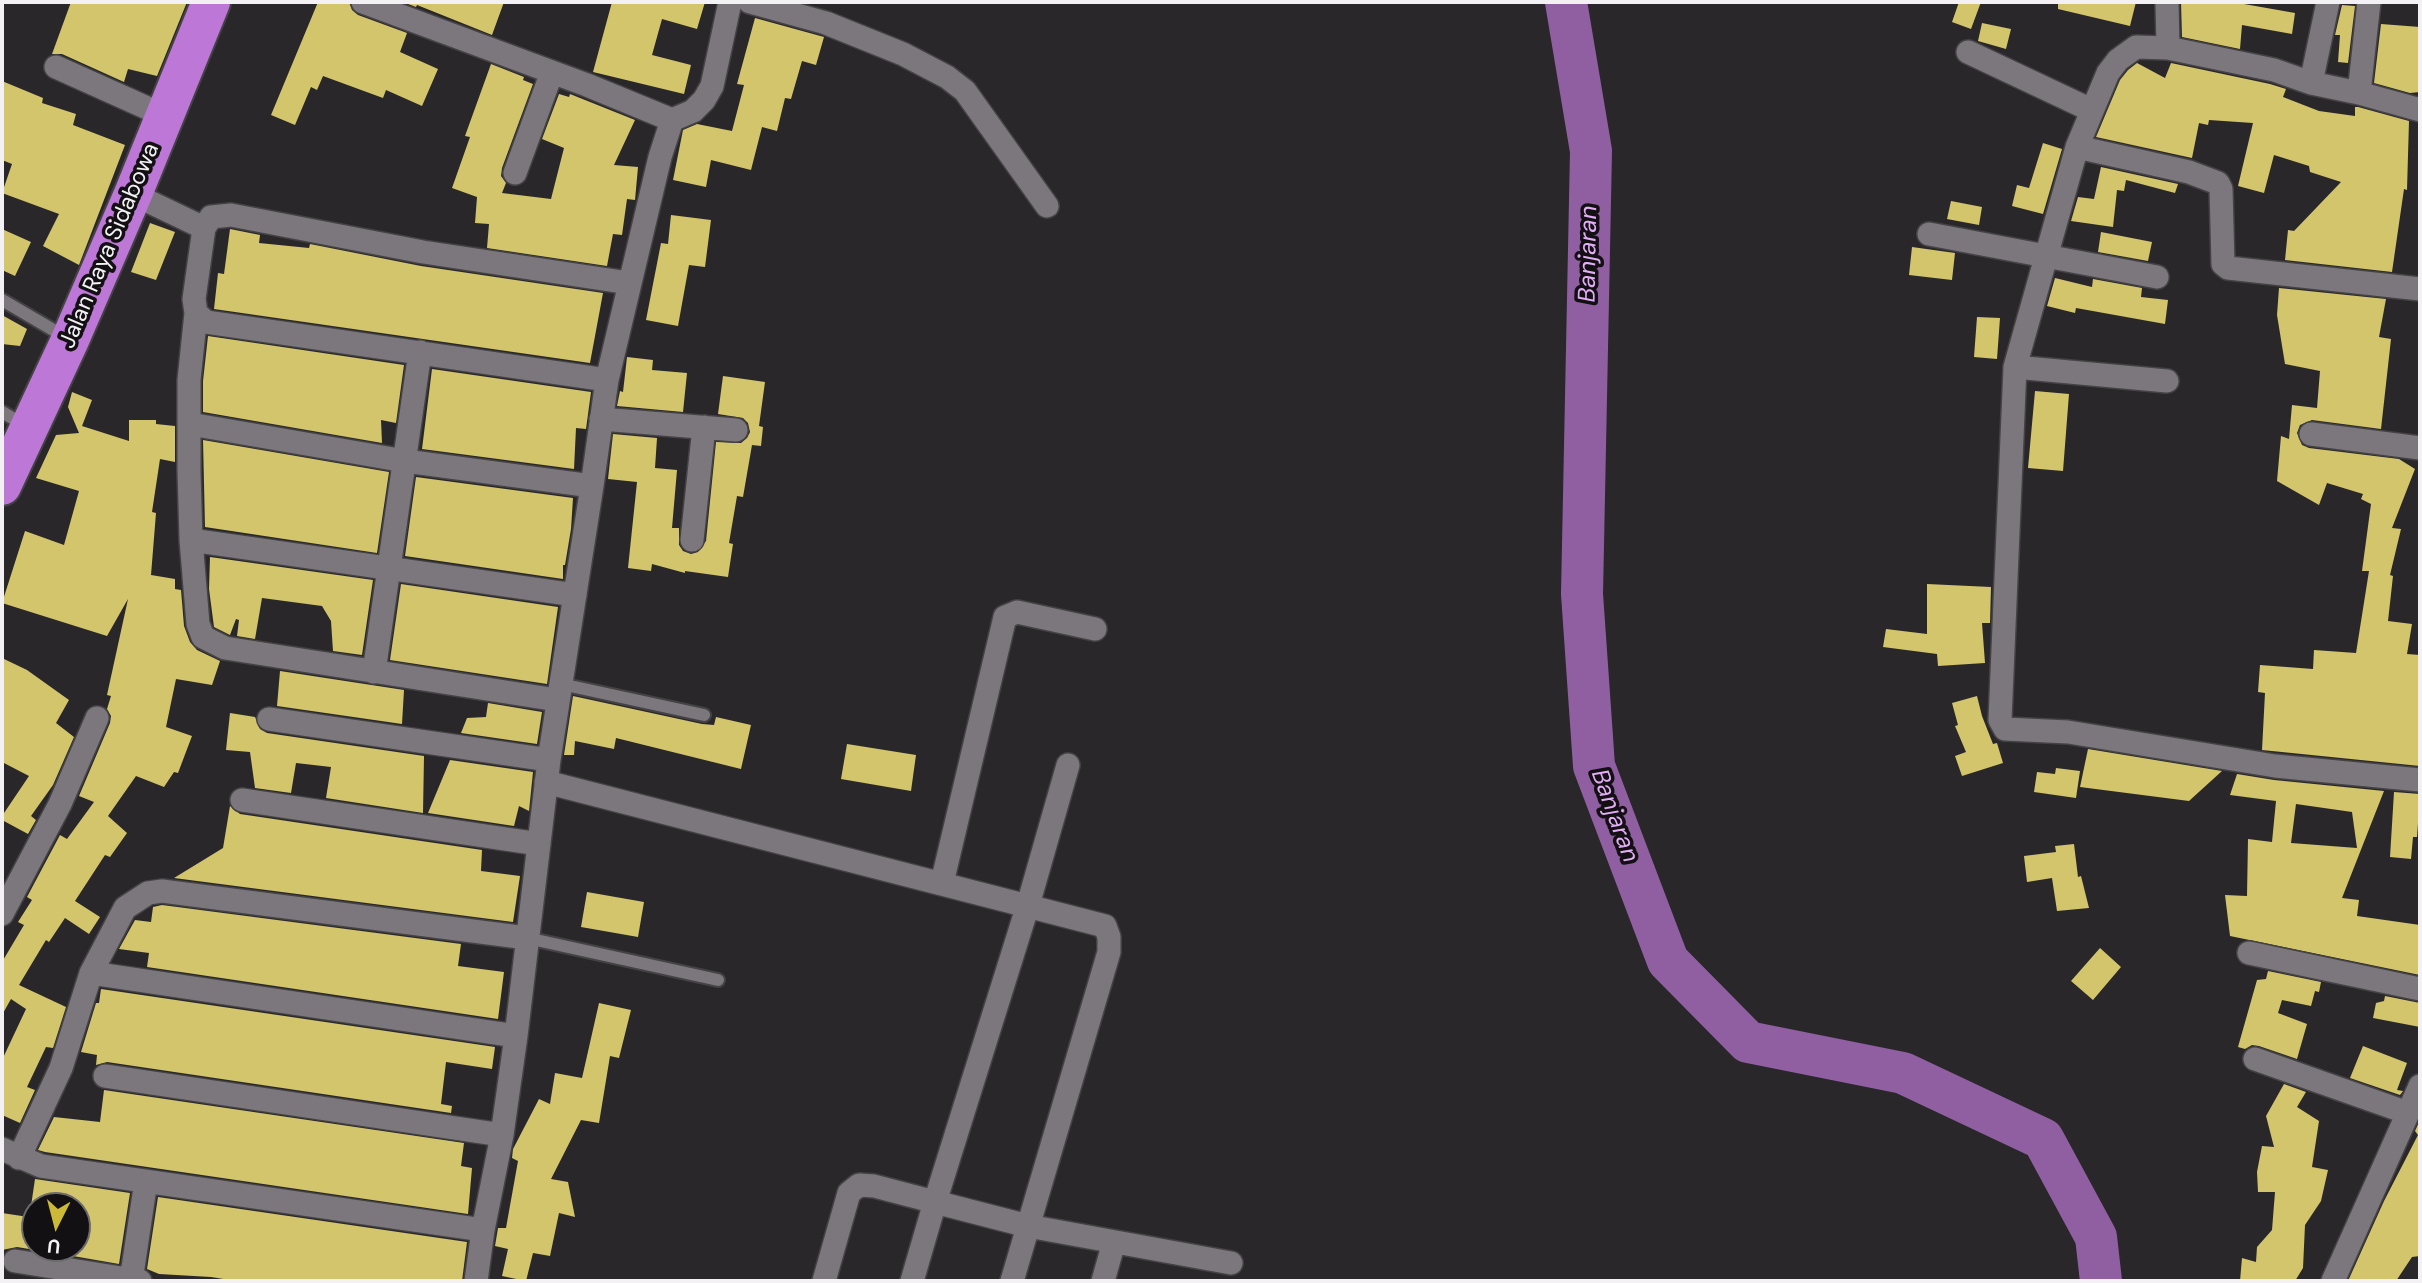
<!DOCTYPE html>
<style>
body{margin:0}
#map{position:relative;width:2422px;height:1283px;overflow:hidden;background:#2a272b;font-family:"DM Sans",sans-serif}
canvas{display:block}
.frame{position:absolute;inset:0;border:4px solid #f3f1f4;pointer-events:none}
.north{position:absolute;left:21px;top:1192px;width:70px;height:70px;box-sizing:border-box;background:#121012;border:2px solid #6c6a6c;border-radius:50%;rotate:186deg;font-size:19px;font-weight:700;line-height:28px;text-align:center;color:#f3f1f4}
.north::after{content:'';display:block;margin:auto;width:24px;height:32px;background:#ccb938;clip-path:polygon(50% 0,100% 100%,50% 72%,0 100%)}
</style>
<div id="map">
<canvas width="2422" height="1283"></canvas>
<div class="frame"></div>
<div class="north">U</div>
</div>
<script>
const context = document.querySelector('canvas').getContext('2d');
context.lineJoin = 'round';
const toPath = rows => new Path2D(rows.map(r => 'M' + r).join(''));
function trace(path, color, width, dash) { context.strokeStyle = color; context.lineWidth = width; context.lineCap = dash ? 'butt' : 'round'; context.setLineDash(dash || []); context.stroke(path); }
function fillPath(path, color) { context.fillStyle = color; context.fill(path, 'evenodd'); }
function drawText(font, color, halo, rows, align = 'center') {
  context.font = font + ' "DM Sans",sans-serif'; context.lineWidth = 7; context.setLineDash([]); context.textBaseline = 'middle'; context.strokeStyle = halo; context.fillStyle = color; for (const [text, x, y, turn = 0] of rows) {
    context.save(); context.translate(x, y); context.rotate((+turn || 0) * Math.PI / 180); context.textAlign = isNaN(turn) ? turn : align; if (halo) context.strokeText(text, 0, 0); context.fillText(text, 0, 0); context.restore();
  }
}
trace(toPath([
 [1566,2,1591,151,1582,594,1594,766,1668,961,1748,1042,1903,1073,2043,1139,2096,1237,2101,1281]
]), '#905fa2', 42);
fillPath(toPath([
 [71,2,187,2,157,76,128,69,124,82,62,54,52,54],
 [318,2,349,2,352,10,358,15,407,33,400,52,438,69,422,106,386,90,383,98,323,76,317,90,311,87,295,125,271,115],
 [403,2,504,2,492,35,417,5,416,7],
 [612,2,705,2,697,29,662,19,652,55,691,65,684,94,593,72],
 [1959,2,1981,2,1971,29,1952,22],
 [2058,2,2136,2,2130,26,2058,9],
 [2181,2,2245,2,2244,4,2295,13,2292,34,2242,25,2240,49,2182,37],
 [2342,5,2355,6,2348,63,2338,62,2340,35,2335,35],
 [755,18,824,37,816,65,802,61,791,99,785,98,777,131,762,127,751,170,711,160,706,187,673,180,683,130,697,124,732,131,744,85,737,84],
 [1982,23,2011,29,2006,49,1978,41],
 [2381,24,2420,27,2420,92,2410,93,2374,83],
 [2137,63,2165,78,2171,63,2270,84,2286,89,2283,97,2319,111,2355,116,2355,107,2358,107,2409,121,2407,190,2404,189,2392,272,2285,260,2288,230,2294,231,2341,182,2310,172,2309,166,2274,155,2264,193,2238,186,2253,123,2209,120,2208,125,2199,123,2192,158,2096,137,2120,80,2128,70],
 [491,64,524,77,523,80,533,84,502,168,501,176,506,183,502,193,551,199,564,148,542,139,559,94,569,97,570,94,635,120,614,165,638,167,635,200,627,199,622,235,613,234,607,266,487,248,489,224,475,223,477,197,452,188,470,137,465,136],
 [2,81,43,98,42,103,76,114,73,125,125,145,79,265,43,246,59,214,2,193,12,164,2,160],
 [2043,143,2062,149,2043,214,2012,206,2017,185,2029,188],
 [2101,167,2178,184,2175,193,2126,180,2124,191,2117,190,2113,227,2071,221,2078,197,2094,199],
 [1951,201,1982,207,1979,225,1947,219],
 [671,215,711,220,705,267,689,265,678,326,646,320,661,243,668,244],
 [150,223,175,232,156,280,131,272],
 [2,229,31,242,15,276,2,270],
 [230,229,260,235,259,243,309,248,310,244,421,266,603,293,590,363,214,309,218,273,224,274],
 [2101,232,2152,242,2148,261,2098,252],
 [1912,247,1955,253,1952,280,1909,275],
 [2055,278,2092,287,2093,279,2142,288,2141,297,2168,300,2165,324,2076,308,2075,313,2047,306],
 [2279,288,2386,299,2379,337,2391,339,2381,429,2312,420,2300,425,2297,433,2302,445,2309,448,2399,459,2415,469,2392,528,2401,529,2390,575,2393,576,2388,621,2412,624,2407,654,2420,655,2420,766,2262,750,2265,693,2258,692,2260,665,2313,669,2314,650,2356,653,2369,571,2362,571,2371,504,2361,499,2363,494,2327,483,2319,505,2277,481,2281,436,2289,439,2292,405,2317,408,2320,371,2285,364,2277,315],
 [2,315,27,329,20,346,2,344],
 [1977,317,2000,318,1997,359,1974,357],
 [208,336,404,365,396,423,381,420,382,443,203,412,203,381],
 [627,357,653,360,652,370,687,373,683,412,617,406,620,391,623,392],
 [432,369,591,392,586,429,576,428,574,469,422,449],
 [723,376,765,382,759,426,763,427,761,446,752,445,743,497,737,496,729,543,733,544,728,577,685,571,685,573,652,564,651,571,628,568,637,482,608,479,613,434,657,438,655,468,677,470,672,528,679,528,679,545,683,551,691,554,698,552,706,541,716,442,741,443,747,438,750,432,748,423,743,418,718,414],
 [2035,391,2069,394,2063,471,2028,468],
 [72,392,92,400,82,426,129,441,129,420,156,420,156,424,175,426,175,462,160,459,152,512,156,513,151,575,175,579,175,589,181,590,184,626,190,642,197,650,220,661,212,685,176,679,166,727,192,736,178,773,174,772,164,787,136,776,108,816,127,833,110,857,105,855,75,901,100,917,89,934,65,918,49,942,46,940,19,985,66,1007,53,1048,46,1047,27,1087,35,1090,20,1123,2,1115,2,1060,26,1009,11,999,2,1015,2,962,24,925,18,922,32,900,27,897,60,835,67,839,94,802,79,796,110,723,111,716,107,709,111,696,107,695,128,599,107,636,2,603,25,531,64,545,79,491,36,478,56,435,79,433,68,407],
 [203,440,389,472,377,553,205,527],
 [416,477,573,498,571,529,565,565,563,565,563,579,405,556],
 [210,557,373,580,362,655,333,651,331,621,322,606,262,598,255,639,237,636,239,620,236,619,230,635,214,627,209,589],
 [401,584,558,607,547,684,390,660],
 [1927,584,1991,587,1990,623,1982,623,1985,663,1938,666,1937,654,1883,647,1886,629,1927,634],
 [2,658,27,670,69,700,56,723,74,737,53,785,31,816,36,820,28,834,2,820,2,816,29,776,2,762],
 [280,671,404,690,402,724,277,706],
 [573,696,702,724,714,725,716,717,751,725,741,769,616,738,614,749,575,741,574,755,564,755],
 [1977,696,1982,716,1993,744,1997,743,2003,763,1962,776,1955,756,1966,752,1955,726,1958,725,1952,703],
 [488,703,542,712,537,744,461,733,467,718,486,717],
 [230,713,255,717,260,729,267,733,424,756,423,813,326,798,331,767,296,763,291,793,255,788,250,752,226,750],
 [847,744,916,755,911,791,841,779],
 [2088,749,2222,771,2189,801,2080,787],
 [450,760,533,772,529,811,519,806,514,826,428,813],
 [2056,768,2080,771,2076,798,2034,792,2037,772,2055,774],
 [2237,774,2274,780,2384,791,2342,898,2359,900,2357,916,2420,925,2420,975,2230,936,2225,895,2247,896,2248,839,2272,842,2276,801,2230,795],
 [2296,804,2352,812,2357,848,2291,843],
 [2394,792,2420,794,2420,823,2418,823,2417,837,2413,837,2411,859,2390,857],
 [230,806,240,814,482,850,481,871,520,876,513,922,174,878,223,848],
 [2074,844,2078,877,2081,876,2089,908,2057,911,2052,878,2027,882,2024,856,2056,852,2055,846],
 [587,892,644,902,638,937,581,927],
 [162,905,461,944,458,966,504,972,498,1019,147,967,149,953,119,949,135,920,151,922,153,907],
 [2100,948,2121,967,2093,1000,2071,981],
 [2268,971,2321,982,2319,992,2315,991,2311,1006,2282,1000,2278,1013,2307,1024,2297,1059,2259,1046,2252,1045,2245,1049,2238,1047,2257,980,2266,979],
 [101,989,495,1047,492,1069,446,1062,441,1104,452,1106,451,1113,107,1062,96,1065,97,1055,81,1052,96,1003,99,1003],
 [2385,996,2420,1003,2420,1027,2373,1018,2376,1003,2384,1001],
 [599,1003,631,1010,619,1058,610,1056,599,1123,581,1120,551,1179,568,1182,575,1217,559,1213,550,1256,533,1253,526,1281,502,1276,508,1249,495,1246,498,1228,506,1228,518,1161,512,1158,513,1149,539,1099,550,1104,555,1073,582,1078],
 [2363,1046,2407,1063,2397,1090,2403,1091,2400,1095,2350,1078],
 [2284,1084,2306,1092,2297,1107,2319,1121,2312,1167,2328,1170,2321,1201,2305,1225,2303,1268,2295,1281,2240,1281,2242,1258,2256,1262,2257,1247,2272,1230,2275,1192,2258,1192,2257,1172,2262,1146,2274,1147,2266,1116],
 [104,1090,464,1143,461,1166,472,1168,468,1214,45,1152,38,1150,54,1117,100,1122],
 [2420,1120,2420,1256,2412,1257,2396,1281,2348,1281,2384,1201,2418,1135,2415,1131],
 [35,1179,130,1193,119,1264,50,1252,51,1248,77,1248,77,1206,31,1206],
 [158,1197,467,1242,462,1281,236,1281,211,1277,159,1274,147,1269],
 [2,1213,35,1218,35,1250,17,1247,2,1250]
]), '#d3c56b');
const lane = toPath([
 [2,300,67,338],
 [2,412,24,425],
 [561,684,704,715],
 [527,938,718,980]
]);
const street = toPath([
 [363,2,587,85,672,120,660,157,607,380,592,486,549,760,516,1036,502,1135,483,1230,476,1281],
 [750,2,826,23,903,54,947,77,965,91,1047,206],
 [2167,2,2168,48],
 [1968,52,2091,110],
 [56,67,165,116],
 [2311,83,2328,2],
 [2359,93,2369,2],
 [2420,110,2359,93,2311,83,2274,70,2168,48,2136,47,2118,60,2108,73,2077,147,2015,367,2000,720,2005,729,2068,732,2275,766,2420,780],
 [672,120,693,111,704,100,712,86,730,2],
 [2077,147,2189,172,2218,183,2221,189,2223,264,2228,268,2420,289],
 [515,173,552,72],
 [133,194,204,228,194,299,196,313,206,322,607,380],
 [204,228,211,217,231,215,423,252,629,283],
 [1929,234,2157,277],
 [196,313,189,380,189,471,191,540,198,624,203,637,225,648,557,700],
 [2015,367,2167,381],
 [601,419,736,430],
 [190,424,405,461,592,486],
 [2311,434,2420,448],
 [191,540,575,595],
 [692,540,704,427],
 [374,672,420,352],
 [269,719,549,760],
 [1068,765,1028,905,935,1202,1028,1226,1231,1263],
 [546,782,1105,926,1109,937,1109,952,1012,1281],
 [242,800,539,844],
 [942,883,1005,617,1017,612,1095,629],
 [2,914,60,804,97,718],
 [2249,953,2420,989],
 [91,973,516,1036],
 [2255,1059,2408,1113],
 [105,1076,502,1135],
 [2,1149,41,1166,483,1230],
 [19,1158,61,1068,91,973,125,908,148,893,162,891,527,938],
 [15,1261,140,1281],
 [131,1281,146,1181],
 [824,1281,849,1193,859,1185,874,1186,935,1202,912,1281],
 [1103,1281,1114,1242],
 [2333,1281,2420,1086]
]);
const highway = toPath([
 [2,486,70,340,133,194,211,2]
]);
trace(lane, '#444244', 16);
trace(street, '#444244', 26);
trace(highway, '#444244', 42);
trace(lane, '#7b777c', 12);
trace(street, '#7b777c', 23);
trace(highway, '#bd77d6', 38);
drawText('23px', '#f3f1f4', '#121012', [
 ["Jalan Raya Sidabowa",110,246,-67]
]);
drawText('italic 24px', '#e2adf6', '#121012', [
 ["Banjaran",1589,254,-89],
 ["Banjaran",1614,816,70]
]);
</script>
